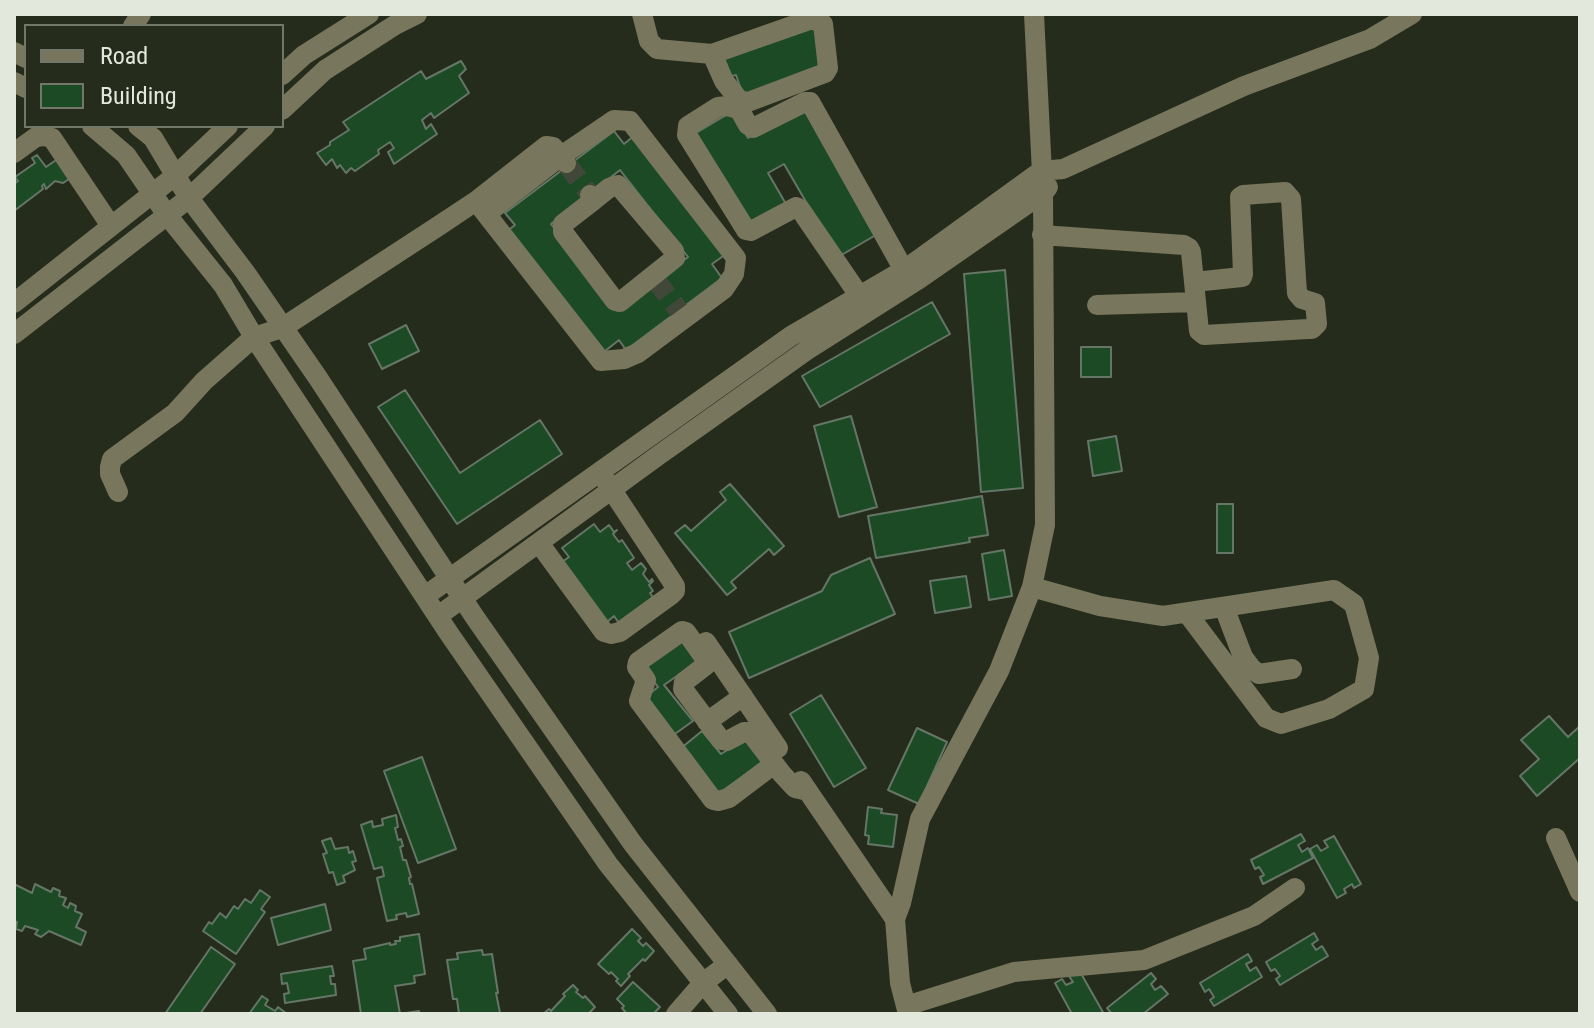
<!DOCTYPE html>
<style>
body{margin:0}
#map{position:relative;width:1594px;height:1028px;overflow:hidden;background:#262c1c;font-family:"Roboto Condensed",sans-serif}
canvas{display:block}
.frame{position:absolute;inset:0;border:16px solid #e3e8dd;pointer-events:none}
.legend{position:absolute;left:24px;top:24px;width:260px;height:104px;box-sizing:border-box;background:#262c1c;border:2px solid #727769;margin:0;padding:10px 14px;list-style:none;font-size:24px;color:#e3e8dd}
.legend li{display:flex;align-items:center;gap:16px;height:40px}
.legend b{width:40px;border:2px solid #727769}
</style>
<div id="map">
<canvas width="1594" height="1028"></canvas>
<div class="frame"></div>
<ul class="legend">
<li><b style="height:10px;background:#78765d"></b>Road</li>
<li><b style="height:22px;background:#1b4a25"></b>Building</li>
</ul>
</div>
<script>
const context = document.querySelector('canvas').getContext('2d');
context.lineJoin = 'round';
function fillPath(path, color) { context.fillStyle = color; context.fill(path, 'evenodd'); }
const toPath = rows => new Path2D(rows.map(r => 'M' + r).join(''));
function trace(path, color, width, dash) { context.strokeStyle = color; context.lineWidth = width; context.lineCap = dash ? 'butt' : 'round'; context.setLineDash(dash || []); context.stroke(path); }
const building = toPath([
 [816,23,824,66,743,95,736,75,731,76,723,55,816,23],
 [461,61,466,69,459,76,469,93,434,118,431,113,422,120,426,129,431,124,437,134,394,164,388,152,394,148,390,142,378,150,379,154,355,171,351,168,346,173,340,165,337,168,332,159,326,165,317,153,330,145,330,142,349,130,343,122,421,71,426,79,461,61],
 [806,103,881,232,838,257,784,164,768,173,786,204,749,225,696,133,733,111,748,138,806,103],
 [614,131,624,144,635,135,726,254,712,264,722,278,626,350,619,340,600,355,506,232,515,225,505,213,614,131],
 [620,170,688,257,617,311,551,224,620,170],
 [37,155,46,167,59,158,72,177,63,183,55,181,46,189,44,184,42,186,43,189,14,211,14,184,18,181,15,177,35,163,32,158,37,155],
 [1005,270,1023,488,981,492,964,274,1005,270],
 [932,302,950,334,820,407,802,376,932,302],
 [406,325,419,351,382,369,369,344,406,325],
 [1081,347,1111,347,1111,377,1081,377,1081,347],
 [405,390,460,473,540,420,562,454,457,524,378,407,405,390],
 [851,416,877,507,839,517,814,426,851,416],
 [1116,436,1122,471,1093,476,1088,441,1116,436],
 [730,484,784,546,774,555,769,549,731,582,736,588,727,595,675,533,685,525,691,531,726,500,720,492,730,484],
 [982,496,988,535,969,538,970,542,876,558,868,516,982,496],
 [1217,504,1233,504,1233,553,1217,553,1217,504],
 [594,524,600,532,609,525,614,532,617,530,613,534,619,542,622,540,634,558,627,563,632,570,641,563,646,569,643,574,649,582,652,579,653,581,649,585,653,591,650,593,655,600,621,626,614,616,607,622,562,562,569,557,562,548,594,524],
 [1004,550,1012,596,989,600,982,554,1004,550],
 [870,558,895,614,749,678,729,632,822,591,831,575,870,558],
 [966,576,971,607,935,613,930,581,966,576],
 [684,635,701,659,664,685,693,721,672,736,643,699,658,687,642,665,684,635],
 [821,695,866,768,834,787,790,714,821,695],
 [1549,716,1568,737,1580,726,1580,758,1537,796,1520,776,1539,759,1521,740,1549,716],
 [917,728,947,742,919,804,888,790,917,728],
 [702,731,721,754,750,736,767,759,718,794,680,749,702,731],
 [422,757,456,849,418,863,384,771,422,757],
 [868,807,882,809,881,813,897,815,893,847,868,844,869,836,865,835,868,807],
 [396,815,398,827,395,828,398,840,401,839,403,846,400,847,403,860,406,860,411,877,409,878,410,884,412,884,419,914,407,917,406,913,396,915,397,919,387,921,377,878,384,876,382,867,374,869,361,825,372,821,373,827,383,825,382,819,396,815],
 [1301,834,1305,841,1298,845,1302,852,1308,848,1313,858,1263,884,1260,877,1264,875,1259,867,1255,869,1251,860,1301,834],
 [1334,836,1361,884,1354,888,1352,884,1344,889,1346,893,1337,898,1310,849,1317,845,1321,851,1328,847,1324,841,1334,836],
 [331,838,335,849,348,847,349,853,353,851,356,861,352,862,355,870,343,876,345,882,337,885,333,872,329,873,323,854,327,853,322,841,331,838],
 [14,884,32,893,35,884,51,892,53,888,60,891,59,896,66,898,63,905,68,908,70,903,76,906,75,911,82,914,76,927,86,932,81,945,49,931,41,937,35,934,38,930,25,926,22,931,16,929,17,922,14,921,14,884],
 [260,890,270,897,261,909,265,912,236,954,203,931,209,922,212,924,220,913,226,918,234,906,238,909,245,899,251,903,260,890],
 [325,904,331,930,278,945,271,918,325,904],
 [632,929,641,938,638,941,643,946,646,943,654,951,645,961,643,959,628,974,630,976,621,986,616,981,618,979,611,972,609,974,598,964,632,929],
 [1314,933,1318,940,1312,944,1316,950,1322,946,1328,956,1280,985,1276,979,1280,976,1275,969,1271,971,1266,962,1314,933],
 [419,934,425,974,414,976,415,983,395,986,400,1014,419,1011,420,1014,361,1014,353,961,366,959,364,949,390,943,390,945,396,944,395,941,400,941,400,937,419,934],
 [211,947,235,964,200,1014,165,1014,211,947],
 [482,950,483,955,492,954,498,993,496,993,500,1013,501,1014,459,1014,457,999,453,999,447,960,458,959,457,953,482,950],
 [1248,954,1252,961,1246,964,1250,971,1256,967,1262,977,1214,1006,1210,1000,1214,997,1209,989,1205,992,1200,983,1248,954],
 [332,966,334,976,330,976,331,984,335,984,336,995,285,1003,284,994,289,993,287,983,282,984,281,974,332,966],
 [1079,970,1104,1014,1072,1014,1055,983,1062,979,1066,985,1073,982,1069,976,1079,970],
 [1151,973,1156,979,1151,984,1155,990,1161,986,1168,994,1143,1014,1112,1014,1107,1008,1151,973],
 [633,982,660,1007,653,1014,627,1014,622,1008,624,1006,617,999,633,982],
 [573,985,578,990,576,992,583,998,585,996,595,1007,588,1014,543,1014,549,1009,551,1011,565,996,563,994,573,985],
 [262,996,268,1000,265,1005,275,1011,278,1007,287,1014,249,1014,262,996]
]);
fillPath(building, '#1b4a25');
trace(building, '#657667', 2);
trace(toPath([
 [566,163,590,195],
 [655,279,680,312]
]), '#424839', 20, [20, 10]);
trace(toPath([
 [642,14,649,41,657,49,712,54,812,19,823,24,828,68,825,73,748,102,739,100,724,81,712,54],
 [133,26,141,14],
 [14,52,26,58],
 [282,75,304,55,369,14],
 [14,82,26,88],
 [282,110,325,70,395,25,417,14],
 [92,126,126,155,167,215,223,285,254,337,448,632,608,864,728,1014],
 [138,126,153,138,189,198,245,272,318,378,474,616,633,844,767,1014],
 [14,153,36,137,44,136,52,138,111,226],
 [590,195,594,200,609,188,618,185,674,251,675,258,620,302,615,301,563,232,563,224,594,200],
 [486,214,561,156,566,163],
 [1042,235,1184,245,1189,248,1191,252,1194,282,1199,331,1204,335,1308,329,1312,329,1317,324,1315,303,1302,299,1297,293,1291,199,1285,192,1243,195,1240,197,1243,274,1242,277,1194,282],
 [14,303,176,175,228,126],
 [865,304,800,209,796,207,751,231,746,230,687,135,688,126,718,107,727,106,739,109,748,125,753,128,805,102,810,102,904,270],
 [1097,305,1196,302],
 [14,334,189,198,265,126],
 [118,492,110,474,110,467,112,459,175,413,204,381,254,337,282,328,440,225,476,201,546,146,553,147,561,156,614,120,630,121,736,258,734,274,724,289,638,353,624,359,601,361,476,201],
 [539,543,604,632,611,634,620,632,671,595,675,591,675,586,604,478],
 [1032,587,1100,606,1163,616,1334,590,1354,604,1369,658,1364,689,1329,709,1281,724,1266,718,1187,613],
 [425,596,791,336,904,270,1041,171,1063,169,1244,86,1370,39,1412,14],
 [1224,607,1243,657,1252,669,1259,674,1292,669],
 [438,616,659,455,807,350,919,279,1043,193,1048,187],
 [706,642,778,748],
 [707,722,743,696],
 [774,764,729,798,718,801,713,800,639,701,646,680,637,667,638,662,682,631,686,632,706,660,706,665,684,682,683,689,721,740,727,741,744,732,750,732,782,774,795,788,808,791],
 [801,781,895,919],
 [1556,838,1580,892],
 [906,1006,1014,972,1144,960,1254,916,1295,888],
 [676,1014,703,983,728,964],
 [908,1014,900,983,895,919,901,903,920,819,999,671,1032,587,1045,525,1043,193,1034,14]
]), '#78765d', 20);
</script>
